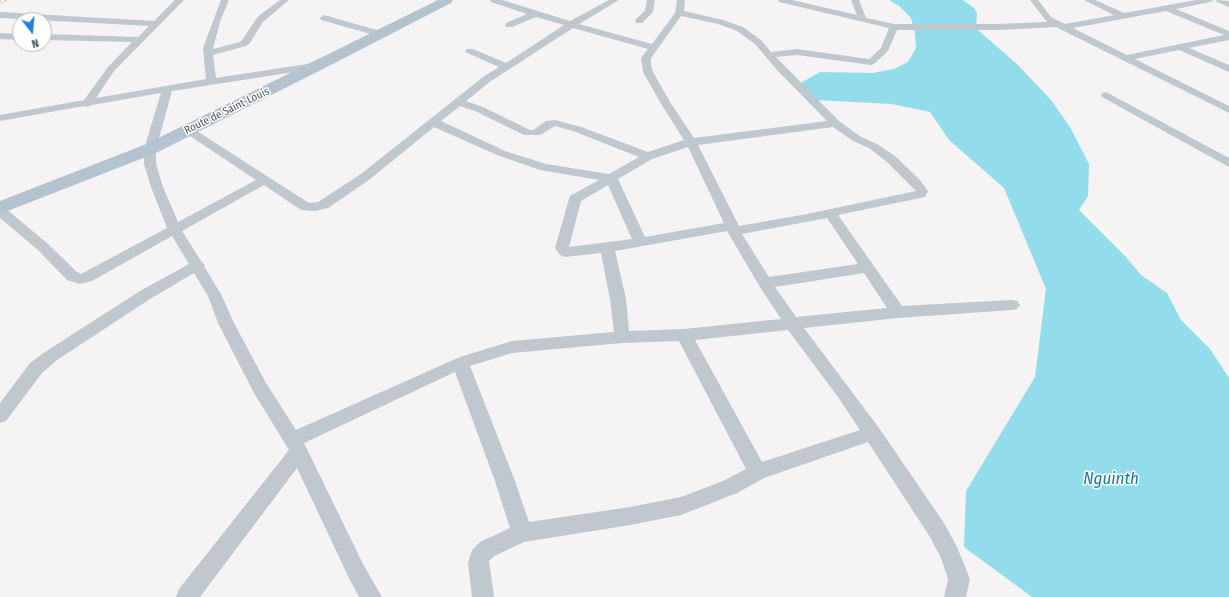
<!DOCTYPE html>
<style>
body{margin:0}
#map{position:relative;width:1229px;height:597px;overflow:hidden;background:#f5f3f3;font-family:"Fira Sans Condensed",sans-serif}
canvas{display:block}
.north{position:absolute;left:12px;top:12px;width:40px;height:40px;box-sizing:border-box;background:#fff;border:1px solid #b7bcbf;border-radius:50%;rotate:164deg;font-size:11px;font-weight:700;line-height:16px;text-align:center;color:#4b5760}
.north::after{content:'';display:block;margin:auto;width:14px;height:18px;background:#217de1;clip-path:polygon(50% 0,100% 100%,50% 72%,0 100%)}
</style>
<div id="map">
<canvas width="1229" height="597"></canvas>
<div class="north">N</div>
</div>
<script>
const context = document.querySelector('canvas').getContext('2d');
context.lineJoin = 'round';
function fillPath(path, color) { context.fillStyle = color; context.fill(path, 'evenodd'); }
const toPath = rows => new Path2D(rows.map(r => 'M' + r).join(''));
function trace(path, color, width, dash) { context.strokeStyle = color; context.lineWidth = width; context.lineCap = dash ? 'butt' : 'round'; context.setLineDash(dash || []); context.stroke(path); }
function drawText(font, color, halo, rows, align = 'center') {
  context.font = font + ' "Fira Sans Condensed",sans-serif'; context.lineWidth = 3; context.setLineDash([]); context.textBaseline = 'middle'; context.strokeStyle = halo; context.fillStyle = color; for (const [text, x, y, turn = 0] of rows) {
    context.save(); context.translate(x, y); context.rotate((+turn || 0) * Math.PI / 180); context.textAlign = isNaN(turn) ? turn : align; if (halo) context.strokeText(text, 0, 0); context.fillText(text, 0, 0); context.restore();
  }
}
fillPath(toPath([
 [889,0,963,0,974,8,977,13,976,27,979,31,1018,65,1051,100,1070,127,1089,164,1088,196,1079,210,1126,257,1141,275,1167,293,1181,320,1210,349,1229,378,1229,597,1032,597,964,547,966,491,1035,377,1046,289,1004,188,949,140,930,112,892,104,815,100,799,84,820,72,873,73,894,69,908,62,916,48,915,33,911,18,899,6]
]), '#93dceb');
fillPath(toPath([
 [175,0,184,0,114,71,96,98,206,79,203,48,221,0,229,0,220,22,213,49,240,42,243,39,256,19,261,14,280,0,289,0,263,22,250,43,246,46,213,55,216,78,320,62,325,65,320,68,172,91,156,149,156,164,163,187,178,222,256,180,184,132,182,130,184,128,192,128,309,203,318,202,361,174,483,77,499,67,467,53,465,51,467,49,473,49,506,63,564,25,536,17,512,27,506,27,505,25,506,23,527,14,491,2,490,0,502,0,570,21,609,0,619,0,579,24,652,44,675,13,677,0,685,0,684,11,723,20,743,27,761,40,771,52,797,49,869,59,881,48,889,28,779,2,778,0,792,0,857,15,851,0,859,0,866,18,894,24,999,24,1047,22,1030,0,1038,0,1051,17,1065,24,1114,15,1084,0,1095,0,1124,13,1196,0,1214,0,1210,2,1176,9,1229,31,1229,40,1189,48,1229,65,1229,72,1179,50,1135,59,1229,106,1229,113,1056,27,999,30,897,30,888,51,874,64,871,65,797,55,776,57,839,121,861,137,877,144,895,156,919,179,928,191,925,197,838,215,902,306,1012,300,1017,301,1020,305,1017,309,1012,310,898,318,804,328,879,428,944,523,957,547,970,579,966,597,944,597,948,579,941,558,930,537,868,442,764,478,737,493,681,515,630,525,524,542,494,556,489,561,494,597,472,597,468,563,472,550,480,542,510,528,495,481,455,372,304,443,363,564,382,597,359,597,349,578,297,468,200,597,176,597,179,589,289,450,254,393,218,323,208,296,194,273,150,299,57,360,42,373,6,421,0,423,0,403,30,363,45,352,140,291,189,264,172,236,92,281,80,284,67,280,38,250,0,218,0,207,5,208,48,244,77,272,81,274,167,228,151,187,144,164,144,149,161,93,92,105,87,107,84,106,0,121,0,115,84,100,108,67,132,42,44,40,44,34,138,37,149,26,0,18,0,12,154,21,175,0],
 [1166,11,1224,35,1127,55,1073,28,1166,11],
 [681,16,718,24,737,31,755,44,778,71,827,121,694,138,670,102,653,72,651,65,651,58,681,16],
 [573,28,648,49,641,58,643,72,660,102,684,140,648,152,581,127,555,120,546,121,533,130,530,130,483,107,466,101,491,81,573,28],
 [460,106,475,111,524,135,540,135,555,126,573,131,639,157,609,174,546,164,505,151,441,121,460,106],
 [434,127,497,155,540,170,599,180,570,196,569,199,555,248,560,255,565,257,601,253,610,299,614,332,512,341,460,357,296,430,266,383,234,323,222,296,204,266,205,265,201,261,182,231,264,185,301,210,315,211,328,208,369,180,434,127],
 [833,127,853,141,869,148,887,162,916,191,807,214,739,226,698,145,833,127],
 [688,147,724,223,645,237,618,179,652,159,688,147],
 [608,185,632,239,569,247,581,201,608,185],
 [827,218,858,264,769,277,742,234,827,218],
 [727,231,760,287,781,319,684,329,629,331,626,299,615,251,727,231],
 [864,273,887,308,796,317,775,287,864,273],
 [788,330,838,397,860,430,762,462,695,340,788,330],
 [679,341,746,469,723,481,681,497,630,507,529,522,515,481,470,366,512,353,622,343,679,341],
 [647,0,655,0,653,12,642,23,636,23,635,21,636,19,645,11,647,0],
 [1216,0,1229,1,1229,7,1217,2,1216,0],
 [324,15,384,32,386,34,381,37,321,20,320,18,324,15],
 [0,33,20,34,20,40,0,39,0,33],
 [1106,92,1229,158,1229,167,1102,97,1101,95,1102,93,1106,92]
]), '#bfc8ce');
fillPath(toPath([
 [438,0,453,0,451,3,325,68,156,153,0,214,0,201,144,145,438,0]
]), '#b4c3d0');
const rail = toPath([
 [0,2,5,0]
]);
trace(rail, '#b5b8bd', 3);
trace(rail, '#fff', 2, [5.5]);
drawText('11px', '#4b5760', '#fff', [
 ["Route de Saint-Louis",227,111,-26]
]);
drawText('italic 17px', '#118096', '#fff', [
 ["Nguinth",1111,479]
]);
</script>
